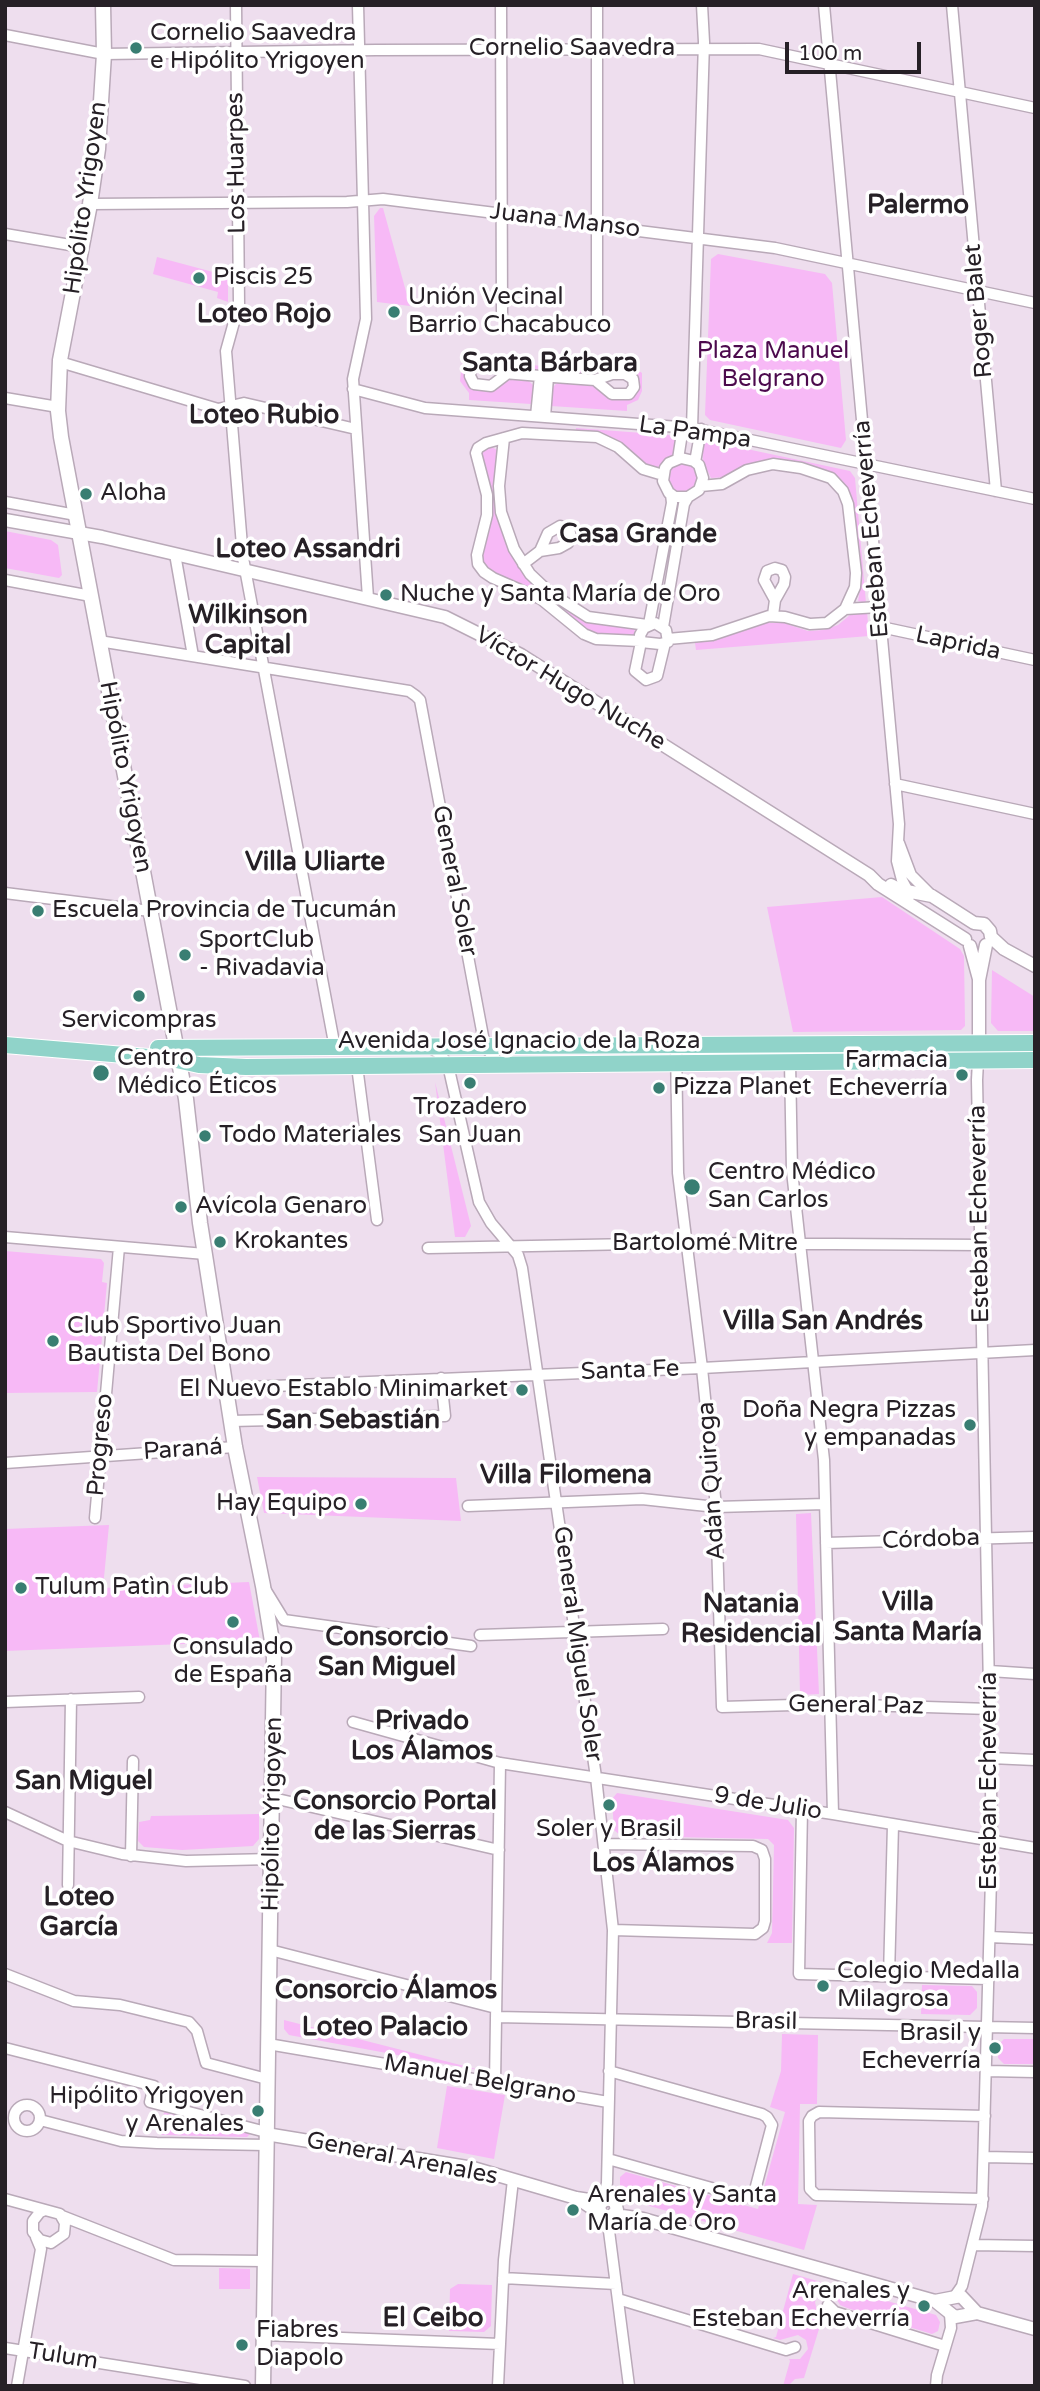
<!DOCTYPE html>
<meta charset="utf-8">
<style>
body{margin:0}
#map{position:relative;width:1040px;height:2391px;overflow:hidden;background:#eedeee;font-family:"Varela Round",sans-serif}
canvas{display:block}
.frame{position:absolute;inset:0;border:7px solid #262026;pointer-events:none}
.scale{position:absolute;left:785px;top:42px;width:136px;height:32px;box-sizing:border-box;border:4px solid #262026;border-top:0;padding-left:9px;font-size:21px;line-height:24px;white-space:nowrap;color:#262026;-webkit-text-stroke:5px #fff;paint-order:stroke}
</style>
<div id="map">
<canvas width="1040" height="2391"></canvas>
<div class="frame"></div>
<div class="scale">100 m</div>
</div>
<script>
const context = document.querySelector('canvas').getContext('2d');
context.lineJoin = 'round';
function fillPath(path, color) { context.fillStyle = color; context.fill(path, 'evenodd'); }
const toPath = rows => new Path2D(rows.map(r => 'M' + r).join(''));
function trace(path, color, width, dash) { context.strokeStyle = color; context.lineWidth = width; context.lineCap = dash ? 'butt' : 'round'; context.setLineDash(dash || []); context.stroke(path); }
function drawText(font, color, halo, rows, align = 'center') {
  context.font = font + ' "Varela Round",sans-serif'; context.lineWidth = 7; context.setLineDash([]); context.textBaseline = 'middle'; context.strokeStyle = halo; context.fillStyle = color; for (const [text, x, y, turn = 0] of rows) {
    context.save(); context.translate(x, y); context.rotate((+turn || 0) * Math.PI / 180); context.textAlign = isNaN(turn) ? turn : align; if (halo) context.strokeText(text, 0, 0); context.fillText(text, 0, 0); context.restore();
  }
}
fillPath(toPath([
 [380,208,383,208,410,306,377,302,374,216],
 [718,254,825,274,832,283,846,440,841,448,710,420,705,415,711,259],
 [157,257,228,276,228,302,217,298,218,292,153,274],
 [476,354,494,356,505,363,518,364,597,370,612,364,632,366,642,373,642,391,638,400,627,405,627,411,551,406,552,388,558,382,592,385,609,398,629,400,637,394,638,377,631,370,613,369,597,374,508,368,474,359,466,366,465,380,469,387,474,389,515,379,527,379,533,385,532,402,531,404,469,400,469,393,460,381,462,362,468,356],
 [576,428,669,435,676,441,674,455,660,469,645,464,616,439,601,434,576,432],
 [714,442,850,471,855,478,866,603,858,601,861,584,854,509,847,489,829,473,821,469,770,459,750,464,726,477,711,478,703,461,702,448,705,443],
 [490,446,497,450,510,549,581,617,635,628,634,637,588,633,498,578,483,565,481,555,489,521,480,459,482,449],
 '668 478a15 15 0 1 1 30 0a15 15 0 1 1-30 0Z',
 [5,531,51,540,58,545,62,575,59,578,5,568],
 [867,611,869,636,696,650,695,643,721,638,764,623,784,623,808,631,823,630,838,625,850,615],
 [882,897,960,949,964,956,965,1026,961,1030,793,1032,767,907],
 [992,970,1035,997,1035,1031,998,1031,991,1023],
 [435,1082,471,1226,465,1237,455,1237],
 [5,1251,101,1259,104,1263,102,1282,107,1283,97,1392,5,1393],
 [257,1477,456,1478,461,1521,264,1513],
 [811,1513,819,1694,800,1695,796,1514],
 [109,1525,103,1588,249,1582,260,1641,5,1651,5,1529],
 [617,1793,788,1820,794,1828,792,1943,767,1943,772,1933,774,1845,768,1839,621,1836,614,1830,612,1799],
 [259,1814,259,1839,253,1846,182,1850,144,1847,138,1841,139,1822,150,1820,151,1816],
 [922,1985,972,1986,977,1992,977,2008,970,2015,921,2014],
 [284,2020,484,2071,289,2035,284,2029],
 [782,2034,818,2035,817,2104,800,2104,798,2204,817,2205,804,2250,625,2199,620,2193,620,2177,626,2172,758,2209,785,2112,770,2107,781,2071],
 [1004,2039,1035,2039,1035,2064,1004,2064,998,2058,998,2045],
 [447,2086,505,2095,494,2159,437,2148],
 [165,2109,253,2131,247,2137,162,2135,159,2132],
 [219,2268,250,2269,250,2289,219,2289],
 [793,2274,936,2315,940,2322,938,2331,932,2334,847,2308,840,2305,834,2295,825,2292,817,2297,815,2302,817,2311,823,2316,804,2378,795,2379,788,2386,783,2386,790,2361,789,2359,800,2359,808,2349,806,2340,798,2335,780,2340,773,2338,776,2337],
 [458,2284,492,2285,491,2326,484,2332,449,2331,450,2289]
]), '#f7b9f6');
const minor = toPath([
 [236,5,239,304,226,351,243,558,335,1048],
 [358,5,366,319,353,379,368,598],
 [501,5,502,314],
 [597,5,597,323],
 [824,5,899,824,897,861,902,880,910,895],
 [952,5,996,491],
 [5,35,104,54,376,50,759,49,1035,108],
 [90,204,347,202,383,199,775,248,1035,303],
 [5,234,82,247],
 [60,362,218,409,244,403,356,429],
 [508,373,491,386,474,384,470,376,471,368,474,364,490,364,504,373,540,376,595,380,612,374,625,374,633,379,634,387,629,394,612,394,595,380],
 [353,389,425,408,692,428,1035,499],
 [5,398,58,407],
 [536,416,540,376],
 [545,417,548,377],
 [692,428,704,42,702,5],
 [504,438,499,486,501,512,514,549,530,574,549,592,588,617,647,625],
 [678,459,683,427],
 [695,462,701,429],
 [5,502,76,515],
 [175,554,193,656],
 [523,564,540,551,559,548,568,543,571,537,569,529,560,526,548,533,540,551],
 [5,580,91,596],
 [845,609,879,607],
 [773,615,775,600,784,584,785,577,782,570,775,568,767,571,764,580,775,600],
 [655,623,666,630,668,642,660,644,641,642,640,635,644,628,655,623],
 [649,624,672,503,671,494],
 [663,627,684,504,688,497,699,490,703,478,699,465,694,461,681,458,669,463,665,468,663,481,669,493,675,497,688,497],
 [881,627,1035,660],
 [668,639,712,635,769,616,785,617,810,624,827,623,845,609,855,587,856,573,848,504,843,491,831,478,801,468,773,464,747,470,722,484,701,486],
 [99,641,409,691,416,696,420,700,485,1047,501,1065],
 [640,641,596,639,584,634,541,599,493,578,484,572,478,564,477,555,487,515,487,495,476,453,478,448,486,443,522,433,597,437,618,447,643,469,663,475],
 [641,642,635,671,646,680,657,676,665,643],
 [895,784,1035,814],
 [899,843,911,875,932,896],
 [5,893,150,911],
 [676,1045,678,1173,702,1368,716,1507,722,1707,830,1704,990,1709],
 [430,1047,441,1055,448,1065,479,1202,491,1223,518,1255,522,1268,596,1777,613,1930,607,2183,603,2201],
 [790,1062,792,1171,824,1460,833,1814],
 [357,1066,377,1220],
 [5,1237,205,1254],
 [428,1248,686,1243,982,1245],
 [226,1388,702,1368,1035,1350],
 [231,1421,445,1416,441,1378],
 [5,1463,235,1447],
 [468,1506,642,1499,716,1507,825,1504],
 [95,1518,119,1247],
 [826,1543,1035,1537],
 [265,1589,284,1620,471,1646],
 [720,1607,794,1605],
 [480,1635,663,1629],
 [990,1671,1035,1674],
 [5,1702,139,1697],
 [353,1722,500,1763,833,1814,1035,1848],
 [991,1758,1035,1760],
 [273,1798,499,1850],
 [802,1809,799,1974,988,1979],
 [5,1812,68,1841,122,1854,186,1861,272,1859],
 [604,1844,753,1846,762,1850,765,1859,765,1921,763,1928,755,1934,613,1930],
 [131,1856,133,1761],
 [68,1885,71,1699],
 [990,1937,1035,1939],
 [270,1950,496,2008],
 [5,1974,74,2001,120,2005,189,2022,197,2031,206,2063,267,2079],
 [889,1976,893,1825],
 [496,2017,1035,2028],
 [268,2044,608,2102],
 [5,2048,154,2086,150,2102,266,2132],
 [986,2071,1035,2072],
 [495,2083,500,1763],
 '14 2118a13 13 0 1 1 26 0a13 13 0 1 1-26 0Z',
 [40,2120,121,2141,157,2143,266,2145],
 [984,2157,1035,2158],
 [608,2159,740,2196,752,2197,755,2190,772,2125,767,2117,762,2114,609,2071],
 [5,2199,60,2214,65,2223,64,2234,51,2243,40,2240,33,2232,33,2221,40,2212,45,2210],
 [983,2199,816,2195,810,2189,809,2121,812,2116,819,2112,985,2116],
 [62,2216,174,2260,265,2261],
 [604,2216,609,2231,629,2386],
 [973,2245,1035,2246],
 [503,2278,616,2284],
 [955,2296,962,2286,982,2206,992,1842,977,1080,979,1043],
 [618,2299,786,2350,795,2347],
 [828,2305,835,2312,945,2346],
 [264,2335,500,2344],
 [5,2348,245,2386],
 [17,2386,41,2249,36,2237],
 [498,2386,504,2260,513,2180],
 [936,2386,937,2375,951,2328,950,2314]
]);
const tertiary = toPath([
 [5,520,102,537,445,617,521,655,869,875,878,884,965,939],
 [891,885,901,890,932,896,974,923,984,924,990,931,991,937,1004,949,1035,966],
 [970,946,979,979],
 [979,1043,979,980,986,945],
 [266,2134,473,2168,576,2198,602,2202],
 [583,2202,604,2216,610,2218,617,2210,615,2202,608,2199,602,2202,599,2207,601,2214],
 [615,2215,643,2219,935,2301,955,2317,977,2313,1035,2329],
 [935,2301,961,2296,977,2313]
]);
const secondary = toPath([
 [103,5,104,54,98,149,90,204,60,360,58,411,61,437,186,1099,200,1223,235,1447,263,1586,274,1654,263,2386]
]);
const primary = toPath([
 [5,1045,172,1059,199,1065,246,1067,1035,1060],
 [158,1048,1035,1043]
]);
trace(minor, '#b9a9b8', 13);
trace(tertiary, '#b9a9b8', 15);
trace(secondary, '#b9a9b8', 17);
trace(primary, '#fff', 18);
trace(minor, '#fff', 10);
trace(tertiary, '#fff', 12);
trace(secondary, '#fff', 14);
trace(primary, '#90d3c9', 16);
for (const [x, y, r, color] of [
 [136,48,7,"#397e72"],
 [199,278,7,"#397e72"],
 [394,312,7,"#397e72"],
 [86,494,7,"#397e72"],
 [386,595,7,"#397e72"],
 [38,911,7,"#397e72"],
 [185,955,7,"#397e72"],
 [139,996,7,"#397e72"],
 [101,1073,9,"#397e72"],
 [962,1075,7,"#397e72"],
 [470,1083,7,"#397e72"],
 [659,1088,7,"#397e72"],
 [205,1136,7,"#397e72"],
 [692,1187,9,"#397e72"],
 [181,1207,7,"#397e72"],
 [220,1242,7,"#397e72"],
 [53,1341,7,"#397e72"],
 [522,1390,7,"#397e72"],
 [970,1425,7,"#397e72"],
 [361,1504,7,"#397e72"],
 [21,1588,7,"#397e72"],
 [233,1622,7,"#397e72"],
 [609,1805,7,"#397e72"],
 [823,1986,7,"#397e72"],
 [995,2048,7,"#397e72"],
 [258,2111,7,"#397e72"],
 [573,2210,7,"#397e72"],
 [924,2306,7,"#397e72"],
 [242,2345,7,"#397e72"]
]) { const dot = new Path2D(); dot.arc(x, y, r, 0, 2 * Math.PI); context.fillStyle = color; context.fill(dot); trace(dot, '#fff', 2.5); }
drawText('24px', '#262026', '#fff', [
 ["Cornelio Saavedra",150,34],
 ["e Hipólito Yrigoyen",150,62],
 ["Piscis 25",213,278],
 ["Unión Vecinal",408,298],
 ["Barrio Chacabuco",408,326],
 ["Aloha",100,494],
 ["Nuche y Santa María de Oro",400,595],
 ["Escuela Provincia de Tucumán",52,911],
 ["SportClub",199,941],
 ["- Rivadavia",199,969],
 ["Servicompras",139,1021,"center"],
 ["Centro",117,1059],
 ["Médico Éticos",117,1087],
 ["Farmacia",948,1061,"right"],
 ["Echeverría",948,1089,"right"],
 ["Pizza Planet",673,1088],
 ["Trozadero",470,1108,"center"],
 ["San Juan",470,1136,"center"],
 ["Todo Materiales",219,1136],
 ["Centro Médico",708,1173],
 ["San Carlos",708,1201],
 ["Avícola Genaro",195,1207],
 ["Krokantes",234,1242],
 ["Club Sportivo Juan",67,1327],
 ["Bautista Del Bono",67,1355],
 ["El Nuevo Establo Minimarket",508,1390,"right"],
 ["Doña Negra Pizzas",956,1411,"right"],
 ["y empanadas",956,1439,"right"],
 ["Hay Equipo",347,1504,"right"],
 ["Tulum Patìn Club",35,1588],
 ["Consulado",233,1648,"center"],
 ["de España",233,1676,"center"],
 ["Soler y Brasil",609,1830,"center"],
 ["Colegio Medalla",837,1972],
 ["Milagrosa",837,2000],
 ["Brasil y",981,2034,"right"],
 ["Echeverría",981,2062,"right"],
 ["Hipólito Yrigoyen",244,2097,"right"],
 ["y Arenales",244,2125,"right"],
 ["Arenales y Santa",587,2196],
 ["María de Oro",587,2224],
 ["Arenales y",910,2292,"right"],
 ["Esteban Echeverría",910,2320,"right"],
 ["Fiabres",256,2331],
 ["Diapolo",256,2359]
], 'left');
drawText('24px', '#262026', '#fff', [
 ["Cornelio Saavedra",572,49],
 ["Los Huarpes",237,163,-91],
 ["Hipólito Yrigoyen",86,198,-82],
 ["Juana Manso",565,221,7],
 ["Roger Balet",979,311,-95],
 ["La Pampa",695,433,8],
 ["Esteban Echeverría",872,529,-95],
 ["Laprida",958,644,12],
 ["Víctor Hugo Nuche",570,689,31],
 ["Hipólito Yrigoyen",125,777,79],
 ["General Soler",454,881,79],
 ["Avenida José Ignacio de la Roza",519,1042],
 ["Esteban Echeverría",980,1214,-91],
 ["Bartolomé Mitre",705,1244],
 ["Santa Fe",630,1371,-2],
 ["Progreso",101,1445,-85],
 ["Paraná",183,1450,-4],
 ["Adán Quiroga",712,1481,-94],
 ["Córdoba",931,1540,-2],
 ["General Miguel Soler",577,1644,82],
 ["General Paz",856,1706,1],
 ["Esteban Echeverría",990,1781,-90],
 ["9 de Julio",768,1804,9],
 ["Hipólito Yrigoyen",273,1814,-89],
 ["Brasil",766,2022,1],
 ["Manuel Belgrano",480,2080,10],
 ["General Arenales",402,2159,11],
 ["Tulum",63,2357,9]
]);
drawText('24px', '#4c0a4d', '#fff', [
 ["Plaza Manuel",773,352],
 ["Belgrano",773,380]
]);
drawText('bold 26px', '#262026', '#fff', [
 ["Palermo",918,206],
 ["Loteo Rojo",264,315],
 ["Santa Bárbara",550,364],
 ["Loteo Rubio",264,416],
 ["Casa Grande",638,535],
 ["Loteo Assandri",308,550],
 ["Wilkinson",248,616],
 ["Capital",248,646],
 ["Villa Uliarte",315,863],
 ["Villa San Andrés",823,1322],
 ["San Sebastián",353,1421],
 ["Villa Filomena",566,1476],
 ["Villa",908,1603],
 ["Santa María",908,1633],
 ["Natania",751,1605],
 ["Residencial",751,1635],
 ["Consorcio",387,1638],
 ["San Miguel",387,1668],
 ["Privado",422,1722],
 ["Los Álamos",422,1752],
 ["San Miguel",84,1782],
 ["Consorcio Portal",395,1802],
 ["de las Sierras",395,1832],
 ["Los Álamos",663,1864],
 ["Loteo",79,1898],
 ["García",79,1928],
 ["Consorcio Álamos",386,1991],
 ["Loteo Palacio",385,2028],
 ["El Ceibo",433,2319]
]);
</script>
